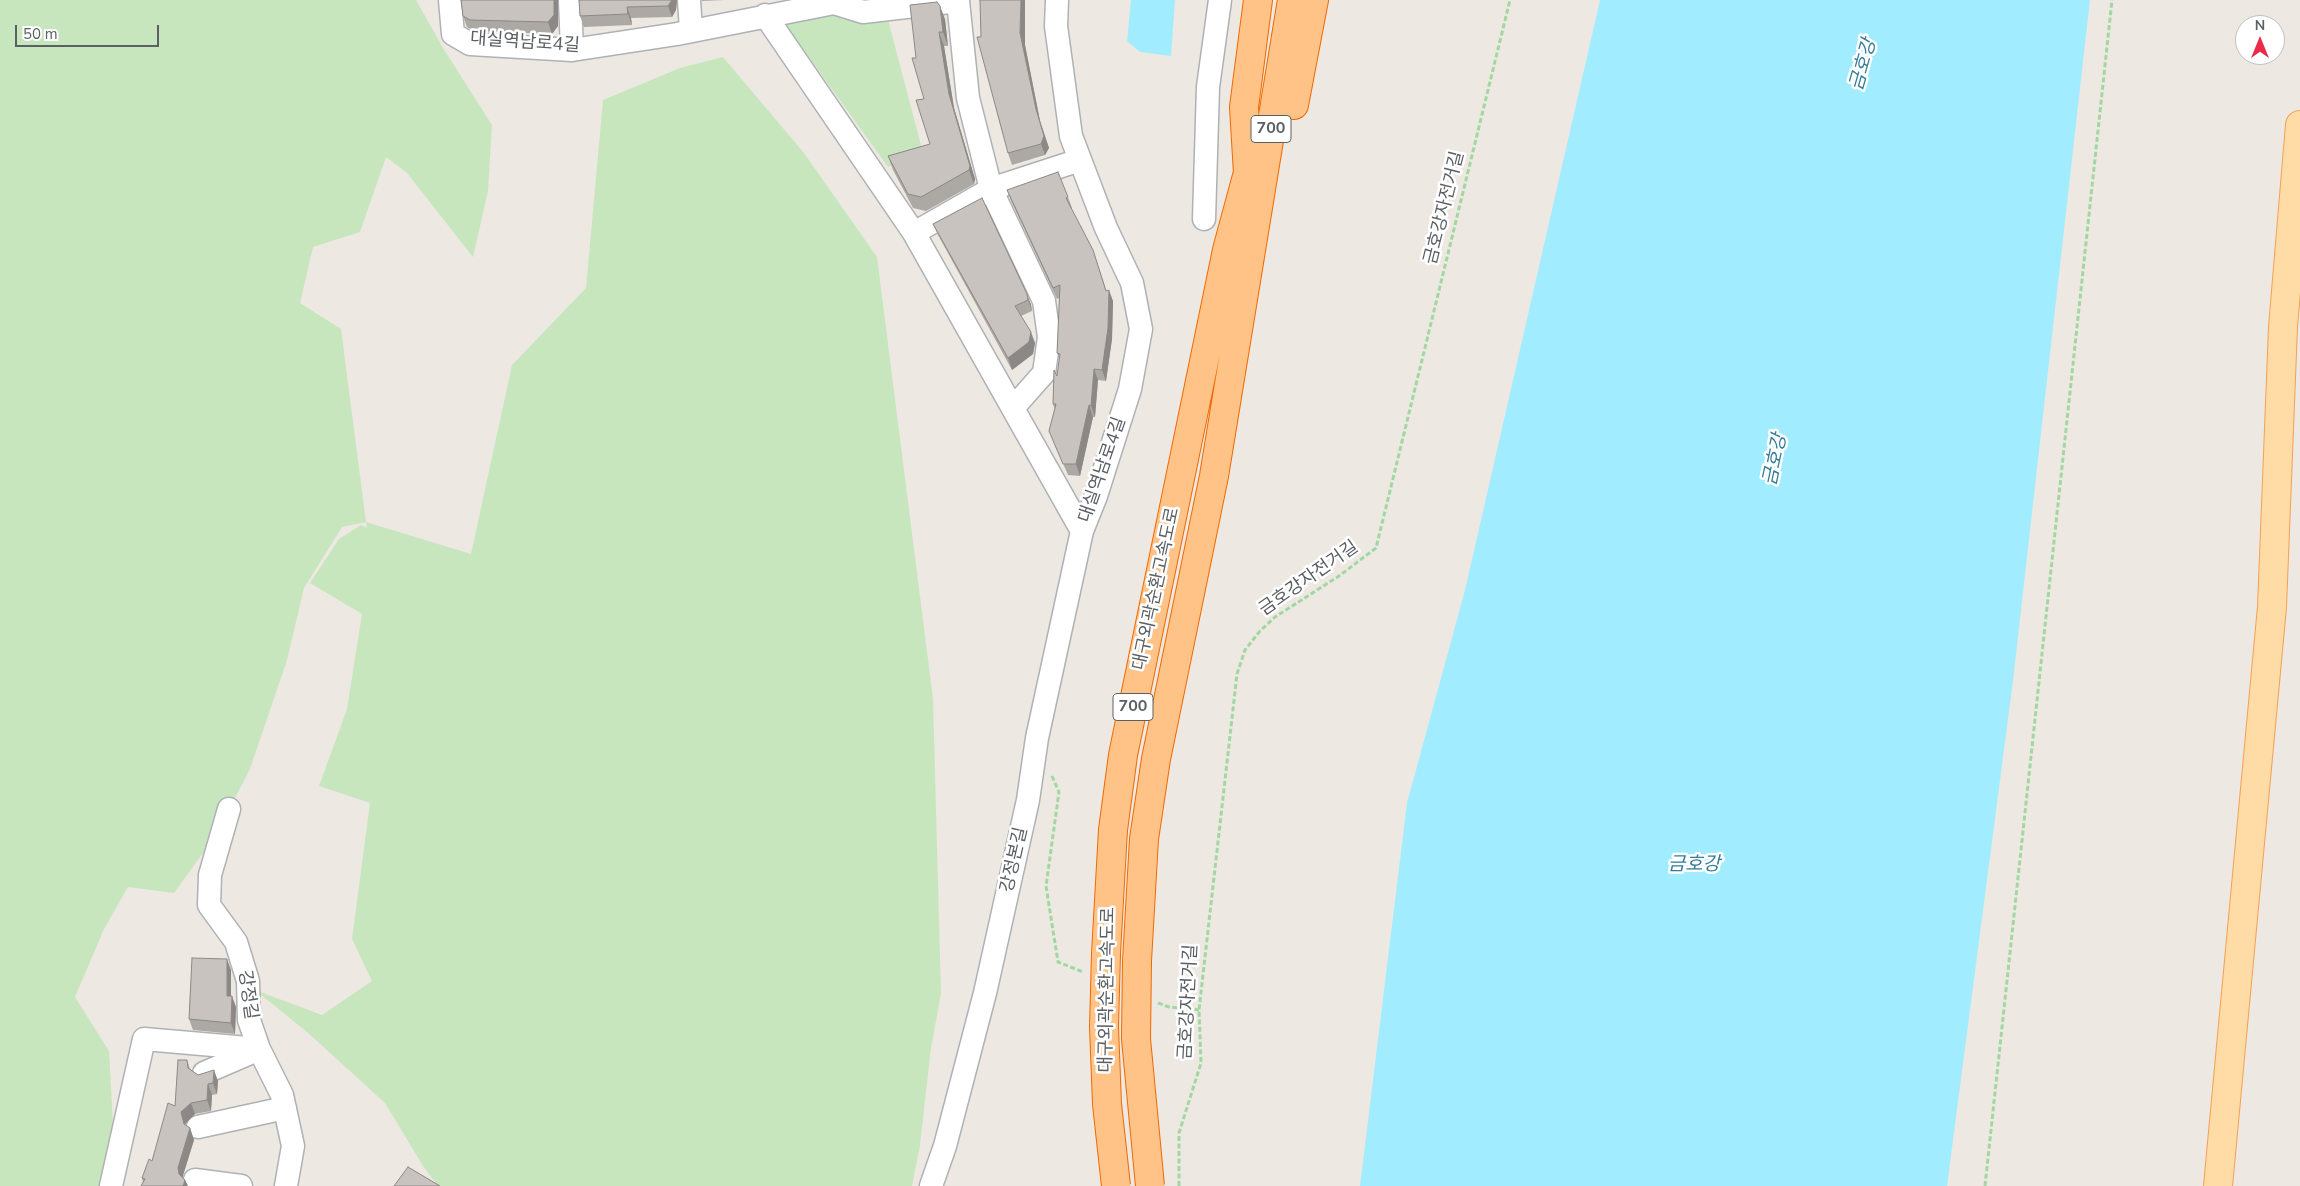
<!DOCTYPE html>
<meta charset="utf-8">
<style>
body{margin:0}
#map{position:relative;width:2300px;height:1186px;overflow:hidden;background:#eee8e2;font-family:"Nunito Sans",sans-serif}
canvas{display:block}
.north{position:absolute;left:2235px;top:15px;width:50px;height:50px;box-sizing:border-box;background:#fff;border:1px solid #bdbfc1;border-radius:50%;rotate:0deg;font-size:14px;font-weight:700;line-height:20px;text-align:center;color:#5a6063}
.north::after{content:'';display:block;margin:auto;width:18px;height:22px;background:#ec2a4a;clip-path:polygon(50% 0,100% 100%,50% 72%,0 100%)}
.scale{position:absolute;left:15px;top:25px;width:144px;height:22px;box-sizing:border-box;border:2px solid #5a6063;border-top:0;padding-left:6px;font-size:15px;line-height:18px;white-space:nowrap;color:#5a6063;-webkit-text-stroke:4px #fff;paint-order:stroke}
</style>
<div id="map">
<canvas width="2300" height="1186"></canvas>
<div class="north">N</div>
<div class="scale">50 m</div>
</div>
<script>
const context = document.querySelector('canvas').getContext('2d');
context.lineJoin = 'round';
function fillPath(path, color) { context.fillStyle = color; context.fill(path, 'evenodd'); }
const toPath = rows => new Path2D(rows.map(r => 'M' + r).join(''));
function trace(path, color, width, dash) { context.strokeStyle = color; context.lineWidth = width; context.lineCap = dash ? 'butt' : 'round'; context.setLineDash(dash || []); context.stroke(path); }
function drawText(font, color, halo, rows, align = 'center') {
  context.font = font + ' "Nunito Sans","Noto Sans KR",sans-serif'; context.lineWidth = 5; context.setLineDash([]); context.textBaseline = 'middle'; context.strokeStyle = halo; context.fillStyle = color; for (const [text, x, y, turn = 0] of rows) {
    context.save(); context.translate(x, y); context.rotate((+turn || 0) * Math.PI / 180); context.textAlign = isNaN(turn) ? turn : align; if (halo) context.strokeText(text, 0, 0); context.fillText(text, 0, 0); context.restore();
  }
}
fillPath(toPath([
 [0,0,416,0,443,48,492,125,488,191,473,257,407,173,386,157,360,232,313,247,300,303,341,329,366,522,471,554,512,365,586,288,603,100,680,68,723,57,804,153,877,257,933,699,941,994,931,1048,920,1145,912,1186,438,1186,423,1166,385,1103,307,1032,255,990,322,1015,372,981,352,939,370,803,319,786,347,709,362,614,310,583,339,539,361,525,367,528,366,522,342,527,304,588,287,660,250,769,216,835,174,893,128,887,104,929,75,997,109,1051,113,1123,109,1186,0,1186],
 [836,12,886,12,923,153,888,167,785,24]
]), '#c7e6be');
fillPath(toPath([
 [1131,0,1175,0,1171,56,1140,52,1127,41],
 [1600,0,2090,0,2013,681,1947,1186,1360,1186,1407,803,1465,590]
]), '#a1edff');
const minor = toPath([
 [450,0,453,34,470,44,572,50,677,34,834,3,863,12,958,1,968,98,991,189,1044,301,1049,337,1044,373,1013,408],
 [570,0,572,50],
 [689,0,691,30],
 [765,15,914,233,1082,531],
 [1204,219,1208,87,1220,0],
 [914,233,991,189,1080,160],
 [229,809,210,875,209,905,236,942,248,981,249,1020,259,1049,282,1095,293,1146,286,1186],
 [204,1073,255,1051],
 [198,1127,285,1108],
 [195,1180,241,1186],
 [111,1186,144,1039,259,1049],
 [931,1186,945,1146,985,993,1028,800,1037,738,1082,531,1096,496,1130,389,1141,329,1132,283,1106,228,1071,136,1056,26,1057,0]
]);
const major = toPath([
 [2218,1186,2272,607,2283,327,2300,125]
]);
const highway = toPath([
 [1294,105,1314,0],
 [1248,174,1244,107,1258,0],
 [1106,953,1113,830,1123,755,1227,250,1250,165],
 [1137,961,1144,839,1156,759,1214,476,1292,0]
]);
trace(minor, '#aeb2b5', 25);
trace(major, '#f4a055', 30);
trace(highway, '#f06a00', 30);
trace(toPath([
 [1052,776,1059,792,1046,886,1058,962,1083,972],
 [1158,1003,1169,1007,1199,1010],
 [1179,1186,1179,1133,1201,1063,1199,1010,1237,674,1245,650,1260,631,1275,617,1339,576,1376,548,1510,0],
 [1985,1186,2112,0]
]), '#a1d8a1', 3, [5, 2.5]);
trace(minor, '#fff', 22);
trace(major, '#ffdba6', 28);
trace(highway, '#ffc388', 28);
const highwayBridge = toPath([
 [1106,953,1104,1027,1107,1104,1116,1186],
 [1137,961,1136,1039,1150,1186]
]);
trace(highwayBridge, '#f06a00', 30, []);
trace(highwayBridge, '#ffc388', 28);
fillPath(toPath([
 [461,0,558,0,558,26,552,34,474,31,467,27,463,16],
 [579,0,677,0,676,10,672,17,631,18,632,25,584,27,580,16],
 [702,0,724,0,702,1],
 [945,19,948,46,944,46,954,108,975,179,974,184,926,211,913,208,893,170,888,156,930,144,924,99,916,58],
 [1025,45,1040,121,1049,148,1045,155,1012,165,1008,153],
 [1007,190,1068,197,1072,208,1071,208,1093,250,1106,290,1113,301,1112,339,1106,381,1098,380,1095,417,1093,417,1080,476,1068,475,1049,431,1055,410,1053,404,1060,360,1057,353,1060,298,1057,299,1011,201],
 [982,198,1031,305,1032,311,1021,316,1035,343,1033,354,1012,370,938,235,933,224],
 [231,970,231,996,236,1007,235,1034,193,1030,189,1019],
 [187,1060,190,1069,198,1075,218,1081,217,1094,212,1095,211,1111,195,1114,185,1124,186,1126,190,1128,194,1140,182,1177,185,1180,188,1186,141,1186,143,1182,142,1178,152,1161,175,1106]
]), '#aca8a4');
fillPath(toPath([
 [554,0,558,0,558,26,552,34,548,22],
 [672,0,677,0,676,10,672,17,668,6],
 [1021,0,1025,0,1025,45,1040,121,1049,148,1045,155,1041,144,1020,33],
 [940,6,945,19,948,46,943,32],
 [627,7,631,18,632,25,628,14],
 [939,32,944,46,954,108,975,179,974,184,969,170,949,94],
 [1093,250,1108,297,1109,290,1113,301,1112,339,1106,381,1102,370],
 [1027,294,1031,305,1032,311,1028,300],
 [1031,332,1035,343,1033,354,1012,370,1008,358],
 [1094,369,1098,380,1095,417,1091,406],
 [1089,405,1093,417,1080,476,1076,464],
 [227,959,231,970,231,1007,227,996],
 [232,996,236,1007,235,1034,231,1023],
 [214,1070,218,1081,217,1094,213,1083],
 [208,1084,212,1095,211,1111,207,1100],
 [191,1103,195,1114,185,1124,188,1135,184,1124,181,1112],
 [190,1128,194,1140,182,1179,179,1174,178,1168],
 [185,1180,188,1186,183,1186]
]), '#8c8886');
const building = toPath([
 [461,0,554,0,554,15,548,22,470,20,463,16,461,0],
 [579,0,672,0,668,6,627,7,628,14,580,16,579,0],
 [980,0,1021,0,1020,33,1036,109,1044,136,1041,144,1008,153,977,37,981,37,980,0],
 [937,2,940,6,943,32,939,32,949,94,970,166,969,170,921,197,908,194,888,156,930,144,916,100,924,99,912,58,916,58,910,5,937,2],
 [1058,172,1068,197,1066,198,1093,250,1106,291,1109,290,1108,328,1102,370,1094,369,1091,406,1089,405,1076,464,1063,464,1049,431,1056,404,1053,404,1054,370,1057,376,1060,354,1057,353,1060,285,1053,288,1007,190,1058,172],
 [982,198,1027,294,1028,300,1015,306,1031,332,1029,342,1008,358,933,224,982,198],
 [192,958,227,959,227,996,232,996,231,1023,189,1019,192,958],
 [178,1060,187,1060,188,1068,198,1075,214,1070,213,1083,208,1084,207,1100,191,1103,181,1112,184,1124,190,1128,178,1168,179,1174,185,1180,183,1186,141,1186,145,1179,142,1178,149,1159,152,1161,168,1103,175,1106,178,1060],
 [408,1167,440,1186,394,1186,408,1167]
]);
fillPath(building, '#c8c3bf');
trace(building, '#8c8886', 1);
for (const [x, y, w] of [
 [1271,129,40],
 [1133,707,40]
]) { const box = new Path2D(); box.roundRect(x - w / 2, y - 13.5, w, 27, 4); context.fillStyle = '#fff'; context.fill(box); trace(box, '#5a6063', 1); }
drawText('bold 16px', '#5a6063', null, [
 ["700",1271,129],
 ["700",1133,707]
]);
drawText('18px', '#5a6063', '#fff', [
 ["대실역남로4길",525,43,4],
 ["금호강자전거길",1445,208,-76],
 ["대실역남로4길",1103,470,-71],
 ["금호강자전거길",1309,579,-35],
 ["대구외곽순환고속도로",1157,589,-78],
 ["강정본길",1015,860,-77],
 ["대구외곽순환고속도로",1108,990,-89],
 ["강정길",247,995,82],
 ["금호강자전거길",1189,1002,-87]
]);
drawText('italic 19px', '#357d98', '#fff', [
 ["금호강",1864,65,-74],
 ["금호강",1776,460,-78],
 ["금호강",1694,865]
]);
</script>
